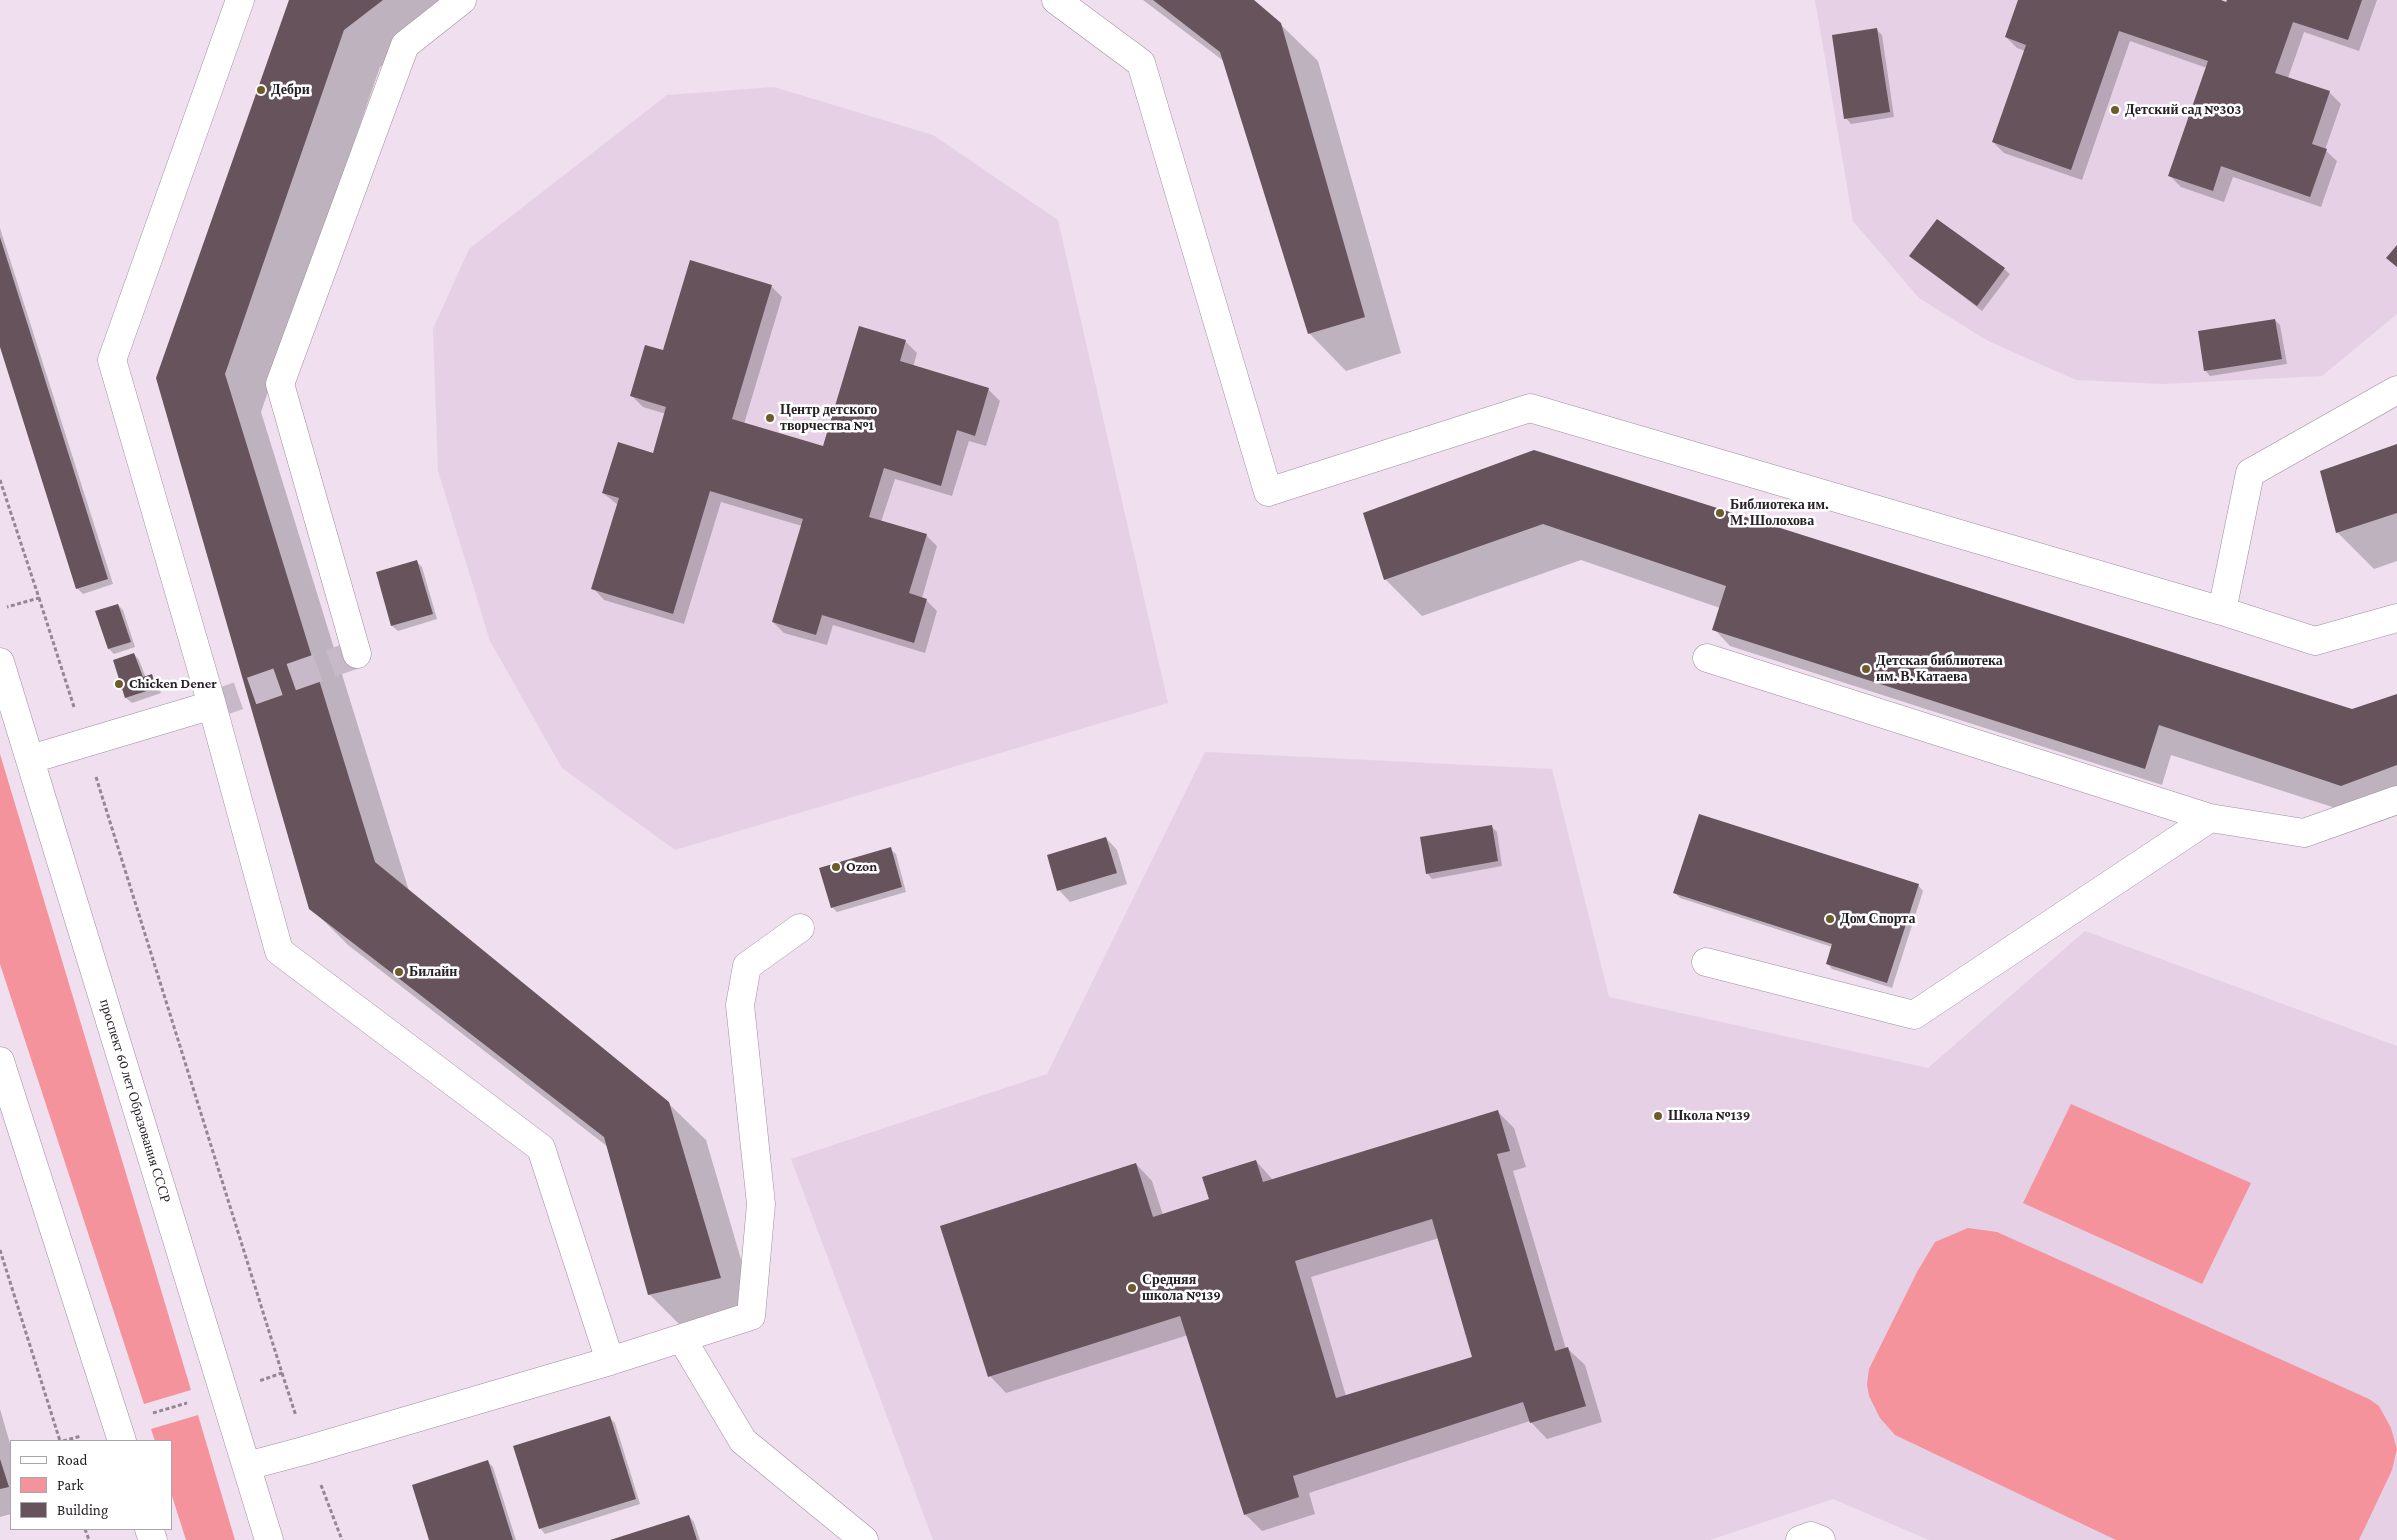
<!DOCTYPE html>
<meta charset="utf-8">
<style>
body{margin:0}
#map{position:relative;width:2397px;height:1540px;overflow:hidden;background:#efdfef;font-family:"Crimson Pro",serif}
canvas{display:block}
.legend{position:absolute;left:10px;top:1440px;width:162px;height:90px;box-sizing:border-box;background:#fff;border:1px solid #a9a6a9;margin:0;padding:6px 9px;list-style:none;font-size:15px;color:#272127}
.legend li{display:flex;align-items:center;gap:10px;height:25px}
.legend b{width:25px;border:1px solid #a9a6a9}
</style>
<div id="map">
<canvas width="2397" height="1540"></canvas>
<ul class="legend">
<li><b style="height:6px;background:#fff"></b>Road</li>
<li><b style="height:14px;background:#f4939b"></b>Park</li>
<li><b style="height:14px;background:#66535b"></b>Building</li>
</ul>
</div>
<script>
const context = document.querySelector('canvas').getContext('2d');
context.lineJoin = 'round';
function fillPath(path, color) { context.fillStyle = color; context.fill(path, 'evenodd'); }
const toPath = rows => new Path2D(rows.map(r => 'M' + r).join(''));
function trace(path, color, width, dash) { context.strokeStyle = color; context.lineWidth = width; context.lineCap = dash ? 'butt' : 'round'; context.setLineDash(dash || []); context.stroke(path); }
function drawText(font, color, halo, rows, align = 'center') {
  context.font = font + ' "Crimson Pro",serif'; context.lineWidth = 5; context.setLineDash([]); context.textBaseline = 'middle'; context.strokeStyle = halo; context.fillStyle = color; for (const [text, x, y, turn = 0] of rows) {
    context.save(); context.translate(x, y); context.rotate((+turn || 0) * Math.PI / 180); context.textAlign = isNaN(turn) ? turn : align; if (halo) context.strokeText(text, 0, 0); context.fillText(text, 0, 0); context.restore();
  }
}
fillPath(toPath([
 [1815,0,2397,0,2397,314,2322,376,2164,384,2076,380,1988,341,1919,298,1853,221],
 [774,87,933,135,1058,220,1168,703,675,850,562,768,490,641,438,471,433,329,469,249,667,95],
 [1205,752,1552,769,1609,997,1928,1068,2085,931,2397,1046,2397,1540,1929,1540,1833,1499,1710,1540,933,1540,791,1159,1047,1074]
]), '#e6d0e5');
fillPath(toPath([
 [0,754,191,1390,144,1404,0,964],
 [2071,1104,2251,1183,2202,1284,2023,1203],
 [1968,1228,1997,1232,2369,1399,2379,1406,2391,1428,2397,1449,2392,1470,2359,1540,2116,1540,1895,1435,1880,1418,1869,1396,1867,1384,1869,1369,1917,1272,1935,1242],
 [198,1415,235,1540,186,1540,171,1493,171,1441,155,1441,151,1429]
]), '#f4939b');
fillPath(toPath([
 [291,0,469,0,380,67,261,412,409,891,668,1103,706,1140,757,1314,686,1331,649,1294,608,1147,348,945,311,908,157,378],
 [1143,0,1252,0,1280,24,1318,61,1401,353,1346,371,1310,334,1225,62],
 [2019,0,2217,0,2227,3,2228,0,2377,0,2359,51,2304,32,2288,78,2329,92,2341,104,2325,150,2337,161,2321,207,2233,177,2224,202,2181,187,2170,176,2207,68,2130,41,2082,180,2004,153,1993,142,2025,51,2017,48,2006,37],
 [1877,30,1882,35,1894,117,1851,124,1846,118],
 [0,228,113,584,83,594,77,588,0,343],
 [1911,256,2004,269,2010,274,1982,311],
 [771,286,782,297,744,424,824,448,860,328,906,342,917,353,913,367,988,389,1000,401,986,446,969,441,952,496,895,479,881,522,926,535,937,546,922,598,926,600,937,611,925,653,833,625,827,645,784,633,773,622,802,526,721,502,684,624,604,600,593,588,618,505,603,493,654,454,666,414,643,407,632,396,664,352],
 [2275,320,2280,325,2287,364,2210,376,2205,370],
 [2397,446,2397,561,2374,569,2337,532],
 [1534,451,2352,710,2397,695,2397,815,2379,822,2171,755,2162,785,1730,646,1714,629,1720,608,1581,560,1422,616,1385,579],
 [417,562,422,567,437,619,398,631,392,626],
 [118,605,123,610,135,647,114,654,109,649,97,612],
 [134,654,139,660,146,678,151,676,157,681,161,693,132,703,126,698],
 [1491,826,1497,832,1502,866,1432,879,1427,873],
 [1106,838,1117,850,1127,884,1070,902,1059,890],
 [890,849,896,854,906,892,837,912,832,907],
 [1918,885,1923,891,1892,988,1832,969,1827,963,1832,947,1680,898,1675,893],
 [1497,1111,1514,1128,1526,1167,1513,1171,1566,1349,1568,1349,1585,1365,1602,1422,1547,1439,1530,1421,1309,1493,1315,1514,1262,1531,1245,1514,1188,1335,1006,1393,990,1376,1136,1164,1152,1181,1163,1215,1211,1200,1256,1161,1273,1180],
 [1439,1238,1474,1357,1346,1396,1311,1277],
 [0,1409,11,1447,11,1514,0,1517],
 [610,1418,615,1423,640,1504,545,1534,540,1528],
 [488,1462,493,1467,516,1540,430,1540],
 [689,1516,694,1522,700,1540,613,1540]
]), '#0003');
fillPath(toPath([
 [289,0,383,0,344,30,225,374,375,862,669,1102,721,1278,648,1295,604,1137,309,909,156,378],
 [1153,0,1254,0,1281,23,1365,317,1308,334,1220,52],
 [2018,0,2221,0,2226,2,2227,0,2362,0,2348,40,2293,22,2275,73,2330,91,2312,144,2327,149,2310,197,2221,166,2213,191,2168,176,2208,61,2119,31,2071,170,1992,142,2026,45,2005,37],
 [1877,28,1890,112,1844,119,1832,35],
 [1937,219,2005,268,1977,306,1909,256],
 [0,237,108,579,76,589,0,347],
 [2397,245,2397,267,2386,258],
 [690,260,772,285,732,419,823,446,859,326,906,340,900,361,989,388,975,436,957,430,941,486,884,468,869,517,927,534,909,593,927,599,914,643,822,615,816,635,772,622,803,519,710,491,673,614,591,589,619,498,602,493,618,442,653,453,666,407,630,396,645,345,663,350],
 [2275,319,2282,359,2204,371,2198,331],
 [2397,444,2397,513,2336,533,2320,471],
 [1534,450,2352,709,2397,694,2397,765,2341,786,2159,725,2145,769,1712,630,1726,586,1543,524,1384,580,1363,513],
 [417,560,433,614,391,626,376,572],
 [118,604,131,642,108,649,95,611],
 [134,653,143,677,152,674,156,688,125,698,113,660],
 [1699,814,1919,884,1887,983,1826,964,1832,944,1673,893],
 [1492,825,1498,861,1426,874,1420,837],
 [1106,837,1117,873,1057,891,1047,855],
 [891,847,902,887,831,908,819,868],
 [1498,1110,1510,1151,1497,1154,1555,1351,1568,1347,1586,1406,1530,1423,1523,1402,1293,1476,1299,1497,1244,1515,1180,1316,988,1377,940,1226,1136,1163,1153,1217,1209,1199,1202,1177,1256,1160,1263,1182],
 [1432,1219,1472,1357,1336,1398,1295,1261],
 [610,1416,636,1499,539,1529,513,1446],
 [0,1459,9,1487,0,1489],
 [488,1460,513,1540,429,1540,412,1485],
 [689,1515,697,1540,610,1540]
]), '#66535b');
trace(toPath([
 [212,705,357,654]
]), '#c7b9c7', 28, [28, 14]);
const minor = toPath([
 [1056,0,1141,63,1268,492,1530,408,2222,611],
 [2397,390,2250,473,2222,611,2315,641,2397,618],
 [357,654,280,384,405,45,462,0],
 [1707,658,2210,818,2304,833,2397,800],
 [212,705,112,360,240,0],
 [31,759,212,705,279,951,541,1148,610,1361,307,1450,247,1466],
 [1706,962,1914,1015,2210,818],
 [682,1339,743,1441,864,1540],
 [610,1361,751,1316,761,1204,740,1005,747,966,800,928],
 [1800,1540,1811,1536,1821,1540]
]);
const major = toPath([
 [0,662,269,1540],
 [0,1061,122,1441],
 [149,1529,153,1540]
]);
trace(minor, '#9e8f9e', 29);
trace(major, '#9e8f9e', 29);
trace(toPath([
 [0,480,39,598,7,607],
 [39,598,74,707],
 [96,777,282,1373,259,1381],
 [0,1250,60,1441],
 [282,1373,296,1416],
 [153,1413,187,1403],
 [63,1441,81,1436],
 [321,1485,342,1540],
 [85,1529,89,1540]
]), '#938793', 3, [4, 2.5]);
trace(minor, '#fff', 28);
trace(major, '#fff', 28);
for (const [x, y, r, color] of [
 [261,90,5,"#6d5b29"],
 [2115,110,5,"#6d5b29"],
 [770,418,5,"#6d5b29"],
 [1720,513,5,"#6d5b29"],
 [1866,669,5,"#6d5b29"],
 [119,684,5,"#6d5b29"],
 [836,867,5,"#6d5b29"],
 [1830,919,5,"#6d5b29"],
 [399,972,5,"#6d5b29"],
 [1658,1116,5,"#6d5b29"],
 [1132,1288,5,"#6d5b29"]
]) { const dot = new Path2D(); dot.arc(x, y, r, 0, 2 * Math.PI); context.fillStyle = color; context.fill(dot); trace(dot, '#fff', 2); }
drawText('bold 14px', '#272127', '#fff', [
 ["Дебри",271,90],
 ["Детский сад №303",2125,110],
 ["Центр детского",780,410],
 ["творчества №1",780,426],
 ["Библиотека им.",1730,505],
 ["М. Шолохова",1730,521],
 ["Детская библиотека",1876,661],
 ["им. В. Катаева",1876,677],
 ["Chicken Dener",129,684],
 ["Ozon",846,867],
 ["Дом Спорта",1840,919],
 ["Билайн",409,972],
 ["Школа №139",1668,1116],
 ["Средняя",1142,1280],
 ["школа №139",1142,1296]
], 'left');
drawText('14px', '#272127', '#fff', [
 ["проспект 60 лет Образования СССР",135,1101,73]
]);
</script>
